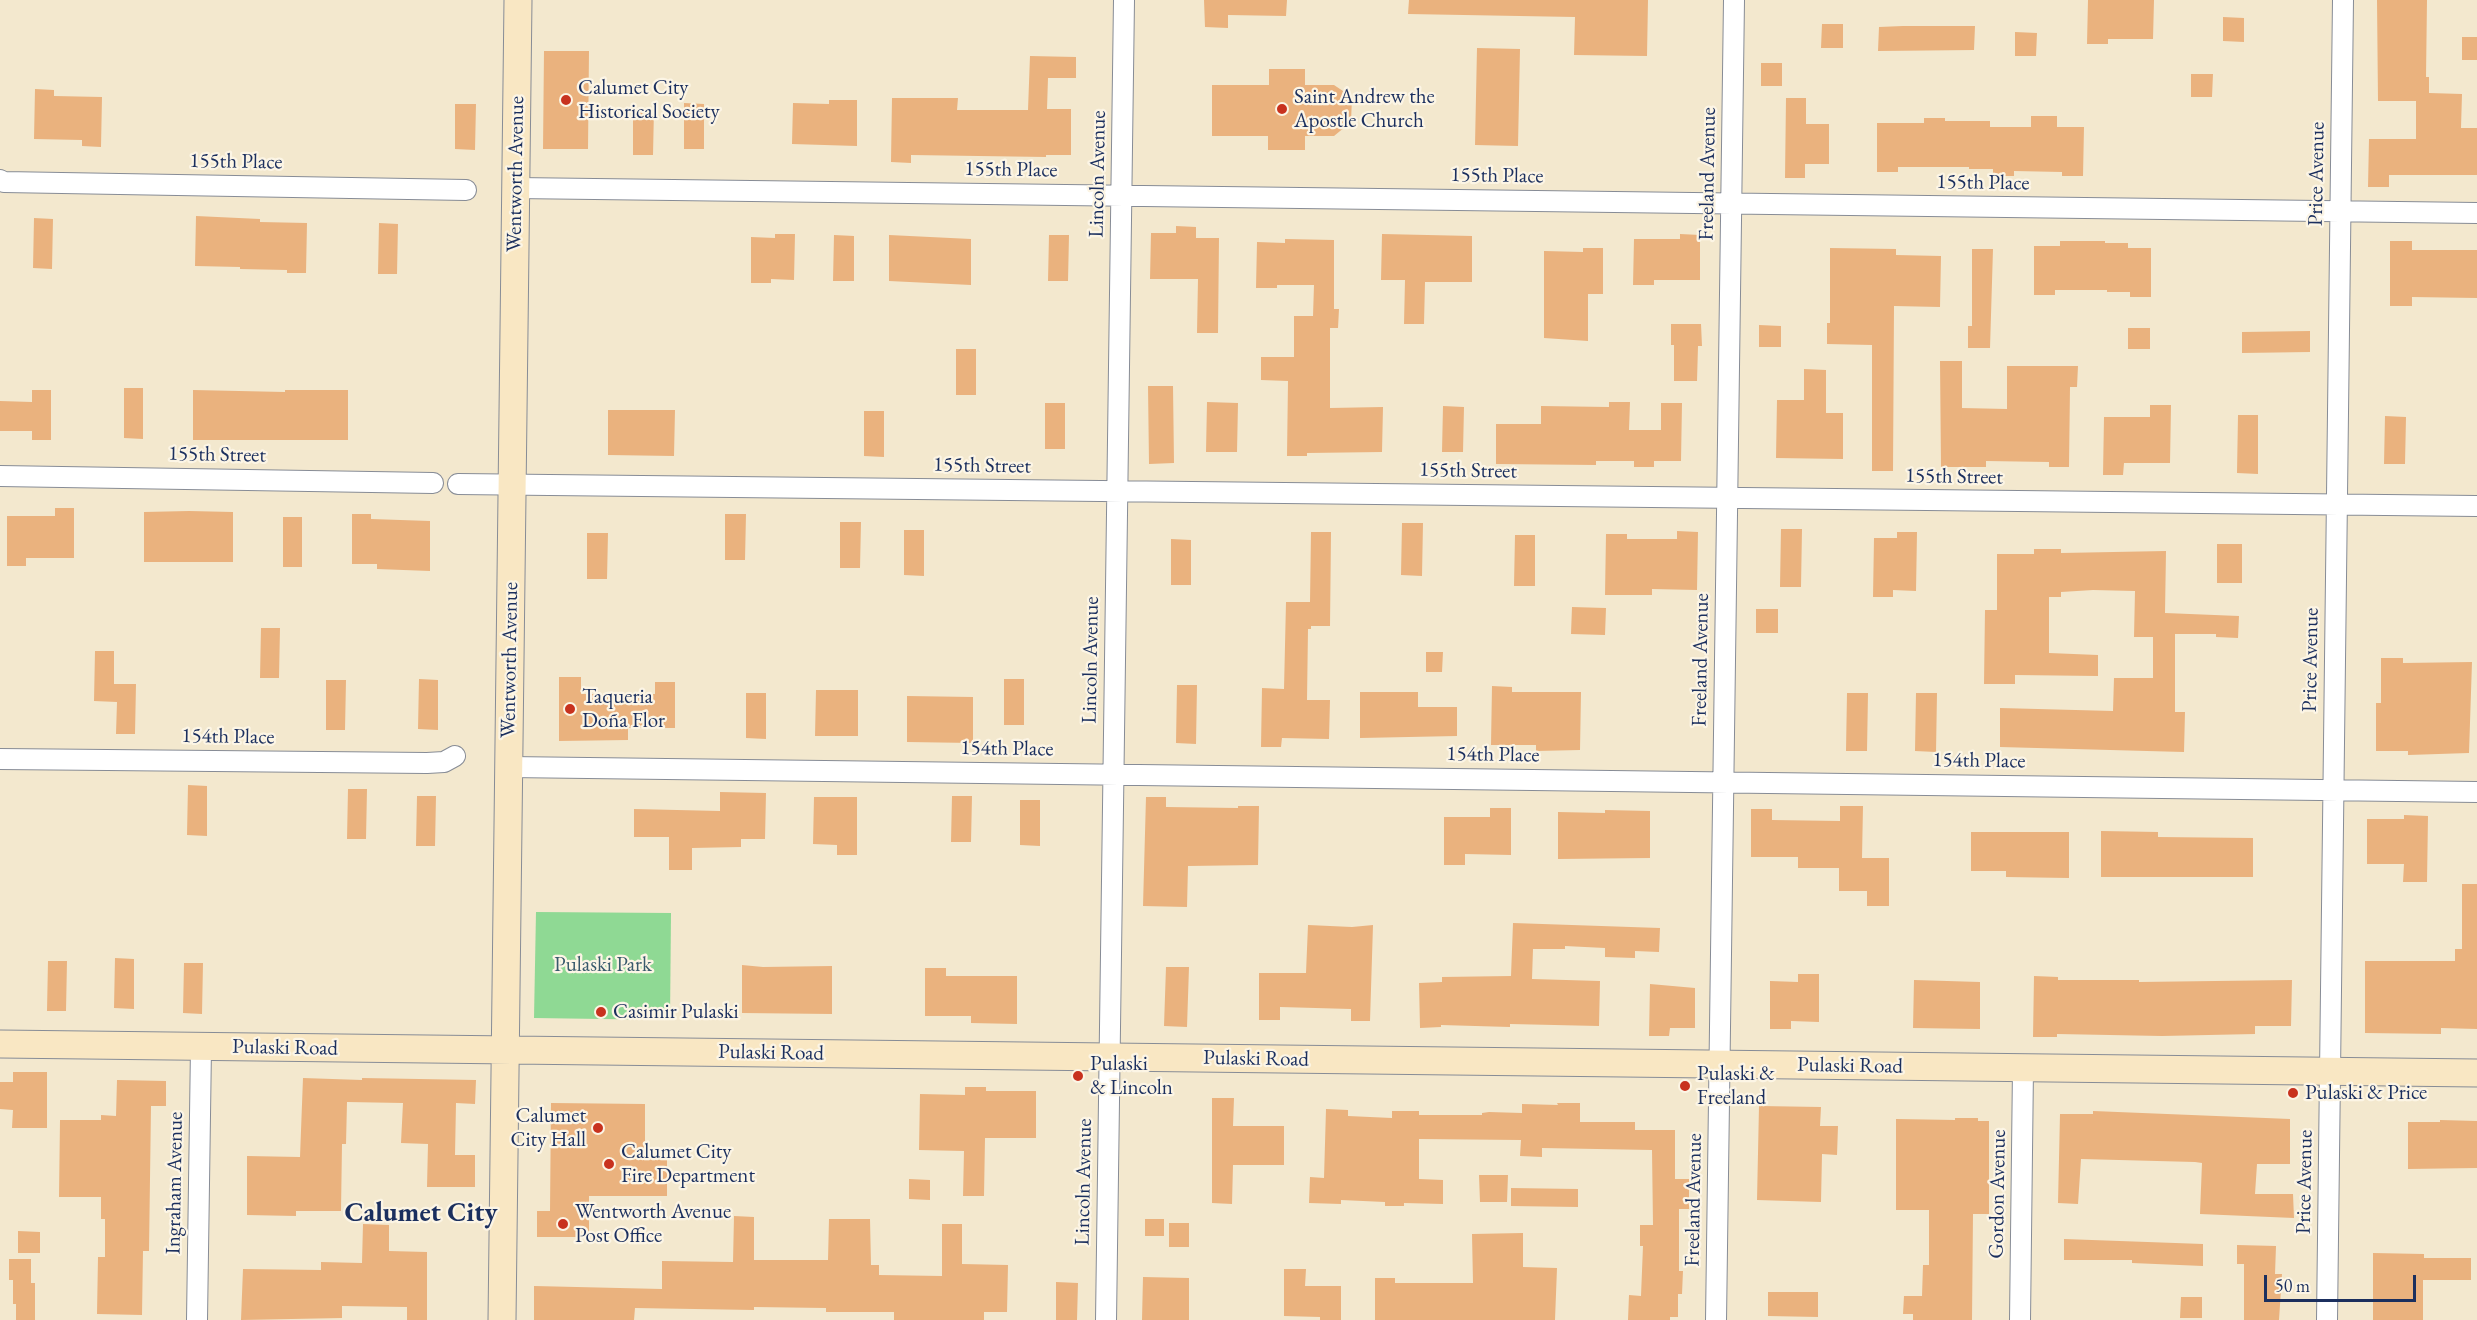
<!DOCTYPE html>
<meta charset="utf-8">
<style>
body{margin:0}
#map{position:relative;width:2477px;height:1320px;overflow:hidden;background:#f3e8ce;font-family:"EB Garamond",serif}
canvas{display:block}
.scale{position:absolute;left:2264px;top:1275px;width:152px;height:27px;box-sizing:border-box;border:3px solid #1b2f5e;border-top:0;padding-left:8px;font-size:18px;line-height:21px;white-space:nowrap;color:#1b2f5e;-webkit-text-stroke:4px #fcf5e5;paint-order:stroke}
</style>
<div id="map">
<canvas width="2477" height="1320"></canvas>
<div class="scale">50 m</div>
</div>
<script>
const context = document.querySelector('canvas').getContext('2d');
context.lineJoin = 'round';
function fillPath(path, color) { context.fillStyle = color; context.fill(path, 'evenodd'); }
const toPath = rows => new Path2D(rows.map(r => 'M' + r).join(''));
function trace(path, color, width, dash) { context.strokeStyle = color; context.lineWidth = width; context.lineCap = dash ? 'butt' : 'round'; context.setLineDash(dash || []); context.stroke(path); }
function drawText(font, color, halo, rows, align = 'center') {
  context.font = font + ' "EB Garamond",serif'; context.lineWidth = 4.5; context.setLineDash([]); context.textBaseline = 'middle'; context.strokeStyle = halo; context.fillStyle = color; for (const [text, x, y, turn = 0] of rows) {
    context.save(); context.translate(x, y); context.rotate((+turn || 0) * Math.PI / 180); context.textAlign = isNaN(turn) ? turn : align; if (halo) context.strokeText(text, 0, 0); context.fillText(text, 0, 0); context.restore();
  }
}
fillPath(toPath([
 [536,912,671,913,670,1020,534,1018]
]), '#8fd994');
fillPath(toPath([
 [1204,0,1287,0,1286,16,1228,15,1228,28,1205,27],
 [1409,0,1648,0,1647,56,1574,55,1575,17,1408,14],
 [2088,0,2154,0,2153,39,2108,39,2108,44,2087,44],
 [2377,0,2427,0,2426,77,2429,77,2429,93,2462,94,2461,128,2477,128,2477,175,2389,175,2389,187,2368,187,2369,139,2416,139,2416,101,2378,101],
 [2223,17,2244,18,2244,42,2223,41],
 [1822,24,1843,24,1843,48,1821,48],
 [1903,26,1975,26,1974,50,1878,51,1879,27],
 [2015,32,2037,33,2036,56,2015,56],
 [2462,37,2477,37,2477,60,2462,60],
 [1477,48,1520,49,1518,146,1475,145],
 [544,51,589,51,588,149,543,149],
 [1030,56,1076,57,1076,78,1048,78,1047,109,1071,109,1071,155,1046,155,1046,157,911,155,911,163,891,162,892,98,958,98,957,110,1028,110],
 [1761,63,1782,63,1782,86,1761,86],
 [1269,69,1305,69,1305,85,1334,85,1352,97,1351,122,1334,136,1305,136,1305,150,1268,150,1268,136,1212,136,1212,85,1269,85],
 [2191,74,2213,74,2212,97,2191,97],
 [35,89,54,90,54,96,102,97,101,147,82,146,82,140,34,139],
 [1786,98,1806,98,1806,124,1829,124,1829,164,1805,164,1805,178,1785,178],
 [829,100,857,100,857,146,792,144,793,103,829,104],
 [684,103,704,104,704,149,684,149],
 [455,104,476,104,475,150,455,149],
 [633,109,654,109,653,155,633,155],
 [2031,116,2057,116,2057,127,2084,127,2083,176,2062,176,2062,172,2014,171,2014,176,1993,176,1993,169,1969,169,1969,167,1898,167,1898,172,1877,172,1877,123,1924,123,1924,118,1945,118,1945,121,1990,121,1990,127,2031,127],
 [196,216,260,219,260,222,307,223,306,273,287,273,287,270,240,269,240,267,195,266],
 [34,218,53,219,52,269,33,268],
 [379,223,398,224,397,274,378,274],
 [1176,226,1196,227,1196,238,1219,238,1218,333,1197,333,1198,279,1150,279,1151,233,1176,233],
 [775,234,795,234,794,280,771,279,771,283,751,283,751,237,775,238],
 [1382,234,1472,236,1472,282,1425,282,1424,324,1404,324,1405,280,1381,280],
 [1680,234,1700,235,1700,280,1654,280,1654,285,1633,285,1634,239,1680,239],
 [834,235,854,236,854,281,833,281],
 [889,235,971,239,971,285,889,281],
 [1049,235,1069,235,1068,281,1048,281],
 [1285,239,1334,240,1334,309,1339,309,1338,328,1330,328,1330,408,1383,407,1382,452,1307,453,1307,456,1287,456,1288,381,1261,380,1261,357,1294,357,1294,316,1313,316,1314,285,1277,285,1277,288,1256,288,1257,242,1285,243],
 [2060,241,2105,241,2105,243,2128,243,2128,248,2151,248,2151,297,2130,297,2130,292,2107,292,2107,290,2055,290,2055,295,2034,295,2034,246,2060,246],
 [2390,241,2412,241,2412,250,2477,250,2477,298,2412,297,2412,306,2390,306],
 [1583,248,1603,248,1603,294,1588,294,1588,341,1544,338,1544,251,1583,252],
 [1830,248,1896,249,1896,255,1941,256,1940,307,1894,306,1893,471,1872,471,1872,345,1827,344,1827,323,1830,323],
 [1972,249,1993,249,1990,348,1968,348,1968,326,1972,326],
 [1671,324,1701,324,1702,346,1698,346,1697,381,1674,381,1674,345,1671,345],
 [1759,325,1781,326,1781,347,1759,347],
 [2128,328,2150,328,2150,349,2128,349],
 [2310,331,2310,352,2242,353,2242,332],
 [956,349,976,349,976,395,956,395],
 [1940,361,1962,361,1962,408,2007,409,2007,366,2078,366,2077,387,2070,387,2069,467,2049,467,2049,462,1986,461,1986,467,1941,467],
 [1804,369,1826,370,1826,413,1843,413,1843,459,1776,458,1777,400,1804,400],
 [1148,386,1173,386,1174,463,1149,464],
 [124,388,143,388,143,439,124,438],
 [32,390,51,390,51,440,32,440,32,431,0,431,0,401,32,402],
 [193,390,285,392,285,390,348,390,348,440,193,440],
 [1207,402,1238,403,1237,452,1206,452],
 [1609,402,1630,402,1629,430,1661,430,1661,403,1682,403,1681,461,1654,461,1654,467,1634,467,1634,461,1596,461,1596,465,1496,464,1496,424,1541,424,1541,406,1609,407],
 [1045,403,1065,403,1065,449,1045,449],
 [2150,405,2171,405,2170,463,2124,463,2123,475,2103,475,2104,417,2150,417],
 [1443,406,1464,407,1463,452,1442,452],
 [608,410,675,410,674,456,608,455],
 [864,411,884,411,884,457,864,456],
 [2238,415,2258,415,2258,474,2237,473],
 [2385,416,2406,417,2405,464,2384,464],
 [55,508,74,508,74,558,26,558,26,566,7,566,7,516,55,516],
 [189,511,233,512,233,562,144,562,144,512],
 [352,514,371,514,371,519,430,521,430,571,377,569,377,564,352,564],
 [725,514,746,514,745,560,725,560],
 [283,517,302,517,302,567,283,567],
 [840,522,861,522,860,568,840,568],
 [1402,523,1423,523,1422,576,1401,575],
 [1781,529,1802,529,1801,587,1780,587],
 [904,530,924,530,924,576,904,575],
 [1677,531,1698,532,1697,590,1652,589,1652,595,1605,595,1606,534,1627,534,1627,539,1677,539],
 [1311,532,1331,532,1330,626,1311,626,1311,629,1308,629,1307,700,1330,700,1329,739,1282,738,1281,747,1261,747,1262,688,1284,689,1286,602,1310,602],
 [1897,532,1917,532,1916,591,1893,590,1893,597,1873,597,1874,538,1897,538],
 [587,533,608,533,607,579,587,579],
 [1515,535,1535,535,1535,586,1514,586],
 [1171,539,1191,540,1191,585,1171,585],
 [2217,544,2242,544,2242,583,2217,583],
 [2034,549,2061,549,2061,553,2166,551,2165,613,2239,616,2238,638,2216,637,2216,634,2175,634,2175,712,2185,712,2184,752,2000,747,2000,708,2113,711,2114,678,2153,678,2153,637,2134,637,2135,591,2093,590,2061,592,2061,597,2049,597,2049,653,2098,655,2098,676,2015,675,2015,684,1984,684,1985,610,1997,610,1997,554,2034,554],
 [1572,607,1606,608,1605,635,1571,634],
 [1756,609,1778,609,1778,633,1756,633],
 [261,628,280,628,279,678,260,678],
 [95,651,114,651,114,684,136,684,135,734,116,734,117,702,94,701],
 [1426,652,1443,652,1442,672,1426,672],
 [2381,658,2403,658,2403,663,2472,662,2469,753,2408,755,2408,751,2376,751,2376,703,2381,703],
 [559,677,581,677,581,694,655,694,655,682,675,682,675,728,628,728,628,740,559,741],
 [419,679,438,680,438,730,418,729],
 [1004,679,1024,679,1024,725,1004,725],
 [326,680,346,680,345,730,326,730],
 [1177,685,1197,685,1196,744,1176,743],
 [1492,686,1512,687,1512,692,1581,692,1580,750,1536,751,1536,745,1491,745],
 [816,690,858,690,858,736,815,736],
 [1360,692,1418,692,1418,707,1457,707,1457,736,1360,738],
 [746,693,766,693,766,739,746,738],
 [1847,693,1868,693,1867,751,1846,751],
 [1916,693,1937,693,1936,752,1915,751],
 [907,696,973,697,973,743,907,742],
 [188,785,207,786,207,836,187,835],
 [348,789,367,789,366,839,347,839],
 [720,792,766,793,765,839,741,839,741,847,692,848,692,870,669,870,669,837,634,837,634,809,720,811],
 [417,796,436,796,435,846,416,846],
 [952,796,972,796,971,842,951,842],
 [814,797,857,797,857,855,837,855,837,845,813,844],
 [1146,797,1166,797,1166,807,1238,808,1238,806,1259,806,1258,865,1188,866,1187,907,1143,906],
 [1020,800,1040,800,1040,846,1020,845],
 [1840,806,1863,806,1862,858,1889,858,1889,906,1867,906,1867,891,1839,891,1839,868,1798,868,1798,857,1751,857,1751,809,1772,809,1772,820,1840,821],
 [1490,808,1511,808,1511,855,1465,854,1465,865,1444,865,1444,817,1490,817],
 [1605,810,1650,811,1650,858,1558,859,1558,812,1605,813],
 [2404,815,2428,816,2427,882,2403,882,2404,864,2367,864,2367,819,2404,819],
 [2101,831,2158,832,2158,837,2253,838,2253,877,2101,877],
 [1971,832,2069,832,2069,878,2006,877,2006,871,1971,871],
 [2462,884,2477,884,2477,1029,2441,1028,2441,1034,2365,1033,2365,961,2455,961,2455,949,2462,949],
 [1513,923,1660,928,1659,952,1635,951,1635,958,1605,957,1605,948,1565,946,1565,949,1533,949,1532,979,1600,981,1599,1026,1510,1024,1510,1027,1441,1025,1441,1027,1420,1028,1419,983,1442,982,1442,977,1511,976],
 [1308,925,1352,927,1373,925,1370,1021,1351,1021,1351,1009,1280,1007,1280,1020,1259,1020,1259,973,1306,973],
 [115,958,134,959,134,1009,114,1008],
 [48,961,67,961,66,1011,47,1011],
 [184,963,203,963,202,1014,183,1013],
 [742,965,763,967,832,966,832,1014,742,1013],
 [1166,967,1189,967,1187,1027,1164,1026],
 [925,968,946,968,946,976,1017,976,1017,1024,971,1023,971,1016,925,1016],
 [1798,974,1819,974,1819,1022,1791,1021,1791,1029,1770,1029,1770,981,1798,982],
 [2034,976,2058,977,2058,980,2139,980,2139,982,2292,980,2291,1026,2255,1026,2255,1034,2162,1036,2057,1034,2057,1037,2033,1037],
 [1914,980,1980,982,1980,1029,1913,1028],
 [1650,984,1695,988,1695,1028,1670,1028,1669,1036,1649,1036],
 [13,1072,47,1072,47,1128,12,1128,13,1110,0,1109,0,1082,13,1082],
 [303,1078,362,1080,362,1078,476,1080,475,1104,456,1103,455,1155,475,1155,475,1187,427,1187,428,1144,401,1143,403,1103,347,1102,346,1144,342,1144,341,1211,296,1211,296,1216,247,1215,247,1156,300,1157],
 [117,1080,166,1081,166,1106,151,1106,149,1251,143,1251,142,1315,97,1314,98,1257,105,1257,105,1219,101,1219,101,1197,59,1197,60,1120,101,1120,101,1115,116,1116],
 [965,1087,986,1087,986,1091,1036,1091,1036,1138,985,1138,984,1196,963,1196,964,1151,919,1150,920,1094,965,1095],
 [1212,1098,1234,1098,1233,1126,1284,1126,1284,1165,1233,1165,1232,1204,1212,1203],
 [551,1103,645,1104,645,1152,667,1152,667,1196,589,1196,589,1237,537,1237,537,1211,550,1211],
 [1557,1103,1580,1103,1580,1122,1635,1122,1635,1130,1675,1130,1675,1179,1689,1179,1689,1209,1679,1209,1679,1271,1683,1271,1682,1294,1678,1294,1678,1317,1670,1317,1670,1320,1628,1320,1629,1295,1641,1296,1643,1246,1640,1246,1640,1225,1653,1225,1652,1150,1542,1148,1542,1157,1520,1156,1521,1140,1419,1139,1419,1179,1443,1180,1443,1204,1404,1203,1404,1206,1385,1206,1385,1202,1341,1200,1341,1204,1309,1203,1310,1177,1324,1178,1326,1109,1348,1110,1348,1116,1392,1118,1392,1111,1419,1111,1419,1115,1482,1115,1482,1113,1489,1112,1522,1113,1522,1104,1558,1105],
 [1759,1106,1821,1107,1820,1126,1838,1126,1837,1155,1822,1154,1821,1202,1757,1200],
 [2093,1111,2290,1119,2290,1164,2257,1164,2255,1194,2293,1194,2294,1218,2200,1214,2202,1163,2195,1162,2081,1159,2078,1204,2058,1203,2060,1114,2093,1114],
 [1955,1118,1978,1118,1978,1121,1989,1121,1989,1214,1973,1214,1972,1320,1913,1320,1913,1314,1903,1314,1904,1296,1922,1296,1923,1265,1929,1265,1929,1210,1896,1210,1896,1119,1955,1120],
 [2440,1120,2477,1121,2477,1168,2408,1169,2408,1122,2440,1122],
 [1479,1175,1508,1175,1507,1202,1480,1202],
 [909,1179,930,1180,930,1200,909,1199],
 [1511,1188,1578,1189,1578,1207,1511,1206],
 [734,1216,754,1217,754,1260,828,1260,829,1219,870,1219,871,1265,879,1265,879,1275,942,1276,942,1224,962,1224,962,1264,1008,1265,1007,1312,984,1312,984,1320,894,1320,894,1312,826,1312,826,1308,754,1307,754,1310,635,1308,634,1320,534,1320,534,1286,662,1289,662,1261,733,1262],
 [1145,1219,1164,1219,1164,1236,1145,1236],
 [1169,1223,1189,1223,1189,1247,1169,1247],
 [363,1224,389,1225,389,1251,427,1252,427,1320,407,1320,407,1307,342,1306,342,1318,241,1320,243,1269,321,1270,321,1262,362,1263],
 [18,1231,40,1232,40,1253,18,1253],
 [1523,1233,1523,1267,1557,1268,1555,1320,1375,1320,1375,1278,1395,1278,1395,1283,1473,1283,1472,1234],
 [2064,1239,2203,1244,2203,1266,2132,1263,2132,1260,2064,1260],
 [2237,1245,2276,1246,2275,1274,2282,1274,2279,1320,2244,1320,2244,1264,2237,1264],
 [2373,1253,2424,1254,2424,1258,2471,1258,2471,1280,2423,1280,2423,1320,2373,1320],
 [9,1259,31,1259,31,1283,35,1283,35,1320,16,1320,16,1304,13,1304,13,1280,9,1280],
 [1284,1269,1306,1269,1305,1286,1341,1286,1341,1320,1320,1320,1320,1317,1284,1316],
 [1143,1277,1189,1278,1189,1320,1142,1320],
 [1056,1282,1078,1283,1077,1320,1056,1320],
 [1768,1292,1818,1292,1818,1317,1768,1316],
 [2181,1297,2202,1297,2202,1318,2180,1318]
]), '#eab27e');
const street = toPath([
 [0,180,4,182,466,190],
 [516,188,2477,213],
 [0,476,433,483],
 [458,484,2477,506],
 [0,759,427,763,444,762,455,756],
 [509,767,2477,792],
 [197,1320,201,1047],
 [1106,1320,1124,0],
 [1716,1320,1734,0],
 [2020,1320,2023,1068],
 [2327,1320,2343,0]
]);
const secondary = toPath([
 [0,1044,2477,1073],
 [502,1320,518,0]
]);
trace(street, '#878c96', 22);
trace(secondary, '#878c96', 29);
trace(street, '#fff', 20);
trace(secondary, '#f9e7c3', 27);
for (const [x, y, r, color] of [
 [566,100,6,"#c8321e"],
 [1282,109,6,"#c8321e"],
 [570,709,6,"#c8321e"],
 [601,1012,6,"#c8321e"],
 [1078,1076,6,"#c8321e"],
 [1685,1086,6,"#c8321e"],
 [2293,1093,6,"#c8321e"],
 [598,1128,6,"#c8321e"],
 [609,1164,6,"#c8321e"],
 [563,1224,6,"#c8321e"]
]) { const dot = new Path2D(); dot.arc(x, y, r, 0, 2 * Math.PI); context.fillStyle = color; context.fill(dot); trace(dot, '#fcf5e5', 2); }
drawText('21px', '#1b2f5e', '#fcf5e5', [
 ["Calumet City",578,88],
 ["Historical Society",578,112],
 ["Saint Andrew the",1294,97],
 ["Apostle Church",1294,121],
 ["Taqueria",582,697],
 ["Doña Flor",582,721],
 ["Casimir Pulaski",613,1012],
 ["Pulaski",1090,1064],
 ["& Lincoln",1090,1088],
 ["Pulaski &",1697,1074],
 ["Freeland",1697,1098],
 ["Pulaski & Price",2305,1093],
 ["Calumet",586,1116,"right"],
 ["City Hall",586,1140,"right"],
 ["Calumet City",621,1152],
 ["Fire Department",621,1176],
 ["Wentworth Avenue",575,1212],
 ["Post Office",575,1236]
], 'left');
drawText('21px', '#1b2f5e', '#fcf5e5', [
 ["155th Place",236,162,1],
 ["155th Place",1011,170,1],
 ["Wentworth Avenue",516,174,-89],
 ["Lincoln Avenue",1098,174,-89],
 ["Freeland Avenue",1708,174,-89],
 ["Price Avenue",2317,174,-89],
 ["155th Place",1497,176,1],
 ["155th Place",1983,183,1],
 ["155th Street",217,455,1],
 ["155th Street",982,466,1],
 ["155th Street",1468,471,1],
 ["155th Street",1954,477,1],
 ["Wentworth Avenue",510,660,-89],
 ["Lincoln Avenue",1091,660,-89],
 ["Freeland Avenue",1701,660,-89],
 ["Price Avenue",2311,660,-89],
 ["154th Place",228,737,1],
 ["154th Place",1007,749,1],
 ["154th Place",1493,755,1],
 ["154th Place",1979,761,1],
 ["Pulaski Road",285,1048,1],
 ["Pulaski Road",771,1053,1],
 ["Pulaski Road",1256,1059,1],
 ["Pulaski Road",1850,1066,1],
 ["Lincoln Avenue",1084,1182,-89],
 ["Price Avenue",2305,1182,-89],
 ["Ingraham Avenue",175,1183,-89],
 ["Gordon Avenue",1998,1194,-89],
 ["Freeland Avenue",1694,1200,-89]
]);
drawText('21px', '#385a6c', '#fcf5e5', [
 ["Pulaski Park",603,965]
]);
drawText('bold 27px', '#1b2f5e', '#fcf5e5', [
 ["Calumet City",421,1214]
]);
</script>
